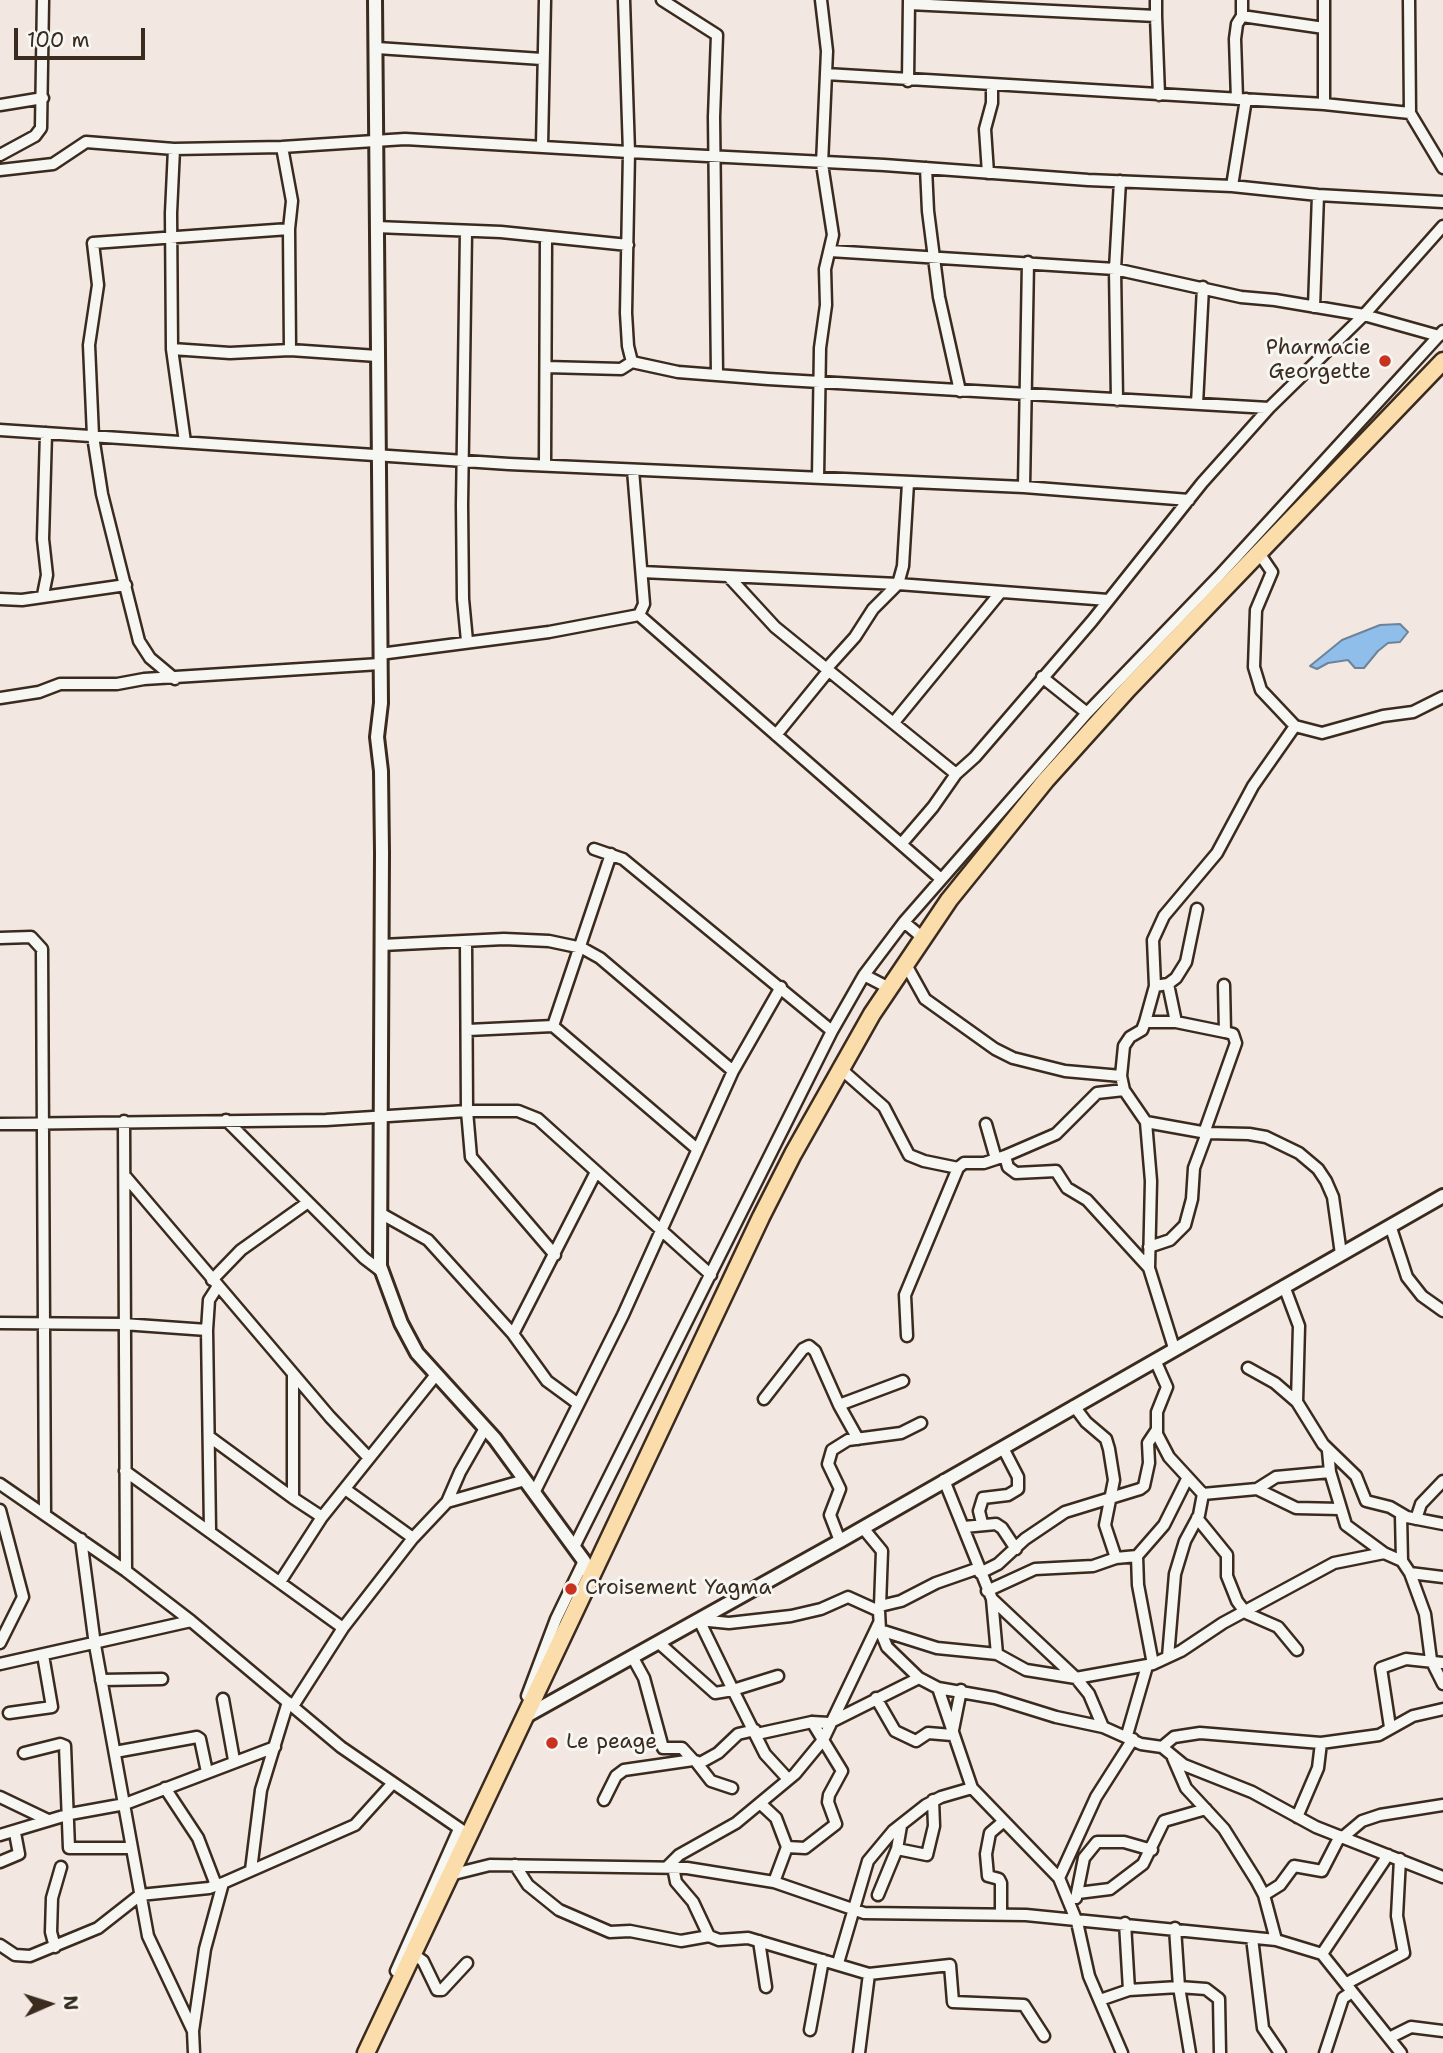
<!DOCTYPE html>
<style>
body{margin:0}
#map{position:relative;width:1443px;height:2053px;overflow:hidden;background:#f3e8e1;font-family:"Shantell Sans",sans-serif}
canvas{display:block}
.north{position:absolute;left:14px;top:1969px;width:70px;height:70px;-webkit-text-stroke:5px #f6f6f2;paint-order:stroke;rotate:87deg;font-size:19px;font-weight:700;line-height:28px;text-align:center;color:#3b2a1e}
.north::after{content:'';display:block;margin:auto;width:24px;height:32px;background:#3b2a1e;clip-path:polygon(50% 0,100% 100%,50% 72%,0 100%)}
.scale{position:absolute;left:14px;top:28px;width:131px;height:32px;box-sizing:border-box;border:4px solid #3b2a1e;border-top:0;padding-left:9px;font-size:21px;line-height:24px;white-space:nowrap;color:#3b2a1e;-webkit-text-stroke:5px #f6f6f2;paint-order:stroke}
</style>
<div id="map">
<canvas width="1443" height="2053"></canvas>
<div class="north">N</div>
<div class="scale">100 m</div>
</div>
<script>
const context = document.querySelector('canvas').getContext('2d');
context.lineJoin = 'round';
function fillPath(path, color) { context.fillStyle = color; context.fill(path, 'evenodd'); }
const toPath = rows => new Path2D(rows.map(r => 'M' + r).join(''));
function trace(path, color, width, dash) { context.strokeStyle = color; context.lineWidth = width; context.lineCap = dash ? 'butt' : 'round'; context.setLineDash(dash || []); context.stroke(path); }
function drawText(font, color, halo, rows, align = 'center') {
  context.font = font + ' "Shantell Sans",sans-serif'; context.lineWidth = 6; context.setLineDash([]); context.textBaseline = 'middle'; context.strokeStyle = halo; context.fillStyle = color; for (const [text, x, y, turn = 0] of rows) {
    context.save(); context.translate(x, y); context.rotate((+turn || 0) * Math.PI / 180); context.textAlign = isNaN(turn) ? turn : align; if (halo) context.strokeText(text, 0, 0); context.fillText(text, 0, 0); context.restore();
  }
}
const water = toPath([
 [1400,624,1408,632,1400,642,1388,643,1378,651,1364,668,1355,668,1348,660,1328,663,1317,669,1310,666,1342,640,1380,625,1400,624]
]);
fillPath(water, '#8ebee9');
trace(water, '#6d8398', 2);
const minor = toPath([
 [662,0,717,35,714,117,717,375],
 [1409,0,1410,113],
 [909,4,1156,16,1156,0],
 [1156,16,1159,95],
 [1242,16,1324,28,1324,0],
 [377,48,542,59],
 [826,74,1324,104,1410,113,1443,168],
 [908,81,909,1],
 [1237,99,1235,39,1237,24,1242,16,1242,0],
 [1324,104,1324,28],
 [0,105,43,98],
 [542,146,545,0],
 [282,147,292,201,289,229,290,350],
 [174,149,171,213,172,349,185,442],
 [0,155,35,136,41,128,43,0],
 [926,168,928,211,939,297,960,391],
 [0,170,53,164,86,142,174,149,282,147,405,139,629,152,624,0],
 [988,173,985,129,992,103,992,85],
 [1232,186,1246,99],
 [376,227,501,232,628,245],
 [466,232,462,505,463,599,467,641],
 [830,251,1115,269,1241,297,1275,300,1364,315,1439,336],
 [1314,307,1318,195],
 [172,349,230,353,290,350,377,356],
 [632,362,628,346,626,313,629,152,884,165,1088,180,1232,186,1318,195,1443,202],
 [546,367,621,369,632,362,678,372,768,379,1269,408],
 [1117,400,1115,269,1120,181],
 [1197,404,1203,287],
 [0,430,509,464,1024,487,1028,262],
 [545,464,546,238],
 [818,478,820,348,826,305,825,269,833,235,822,164,827,51,821,0],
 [1024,487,1189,500],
 [1259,553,1272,572,1256,610,1254,667,1261,690,1295,726,1322,733,1383,716,1413,712,1443,697],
 [642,572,898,584,1108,600],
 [729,577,775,627,956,774],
 [43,595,47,575,43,539,46,433],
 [0,599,22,600,126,585],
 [639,615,941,879],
 [380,654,549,632,639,615,644,604,633,470],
 [827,668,855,637,873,609,898,584,903,566,908,483],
 [1042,677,1087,713],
 [175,679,150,658,139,641,102,494,93,436,89,345,98,285,93,243,289,229],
 [0,698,39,692,60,684,117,684,144,679,380,664],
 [895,721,1000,593],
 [776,735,829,670],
 [903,842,933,807,956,774,975,757,1092,621,1202,483,1269,408,1364,315,1443,226],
 [594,849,623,859,832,1031],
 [611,854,553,1026,697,1149],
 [1197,909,1186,962,1176,978,1168,984,1155,986,1145,1022,1176,1022,1225,1032],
 [904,922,1087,713,1218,577,1443,331],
 [0,938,31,937,42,949,45,1515],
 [382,945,504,939,549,941,582,948,600,958,733,1071],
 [905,963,925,999,995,1049,1013,1058,1065,1071,1121,1076,1124,1090,1146,1122,1151,1181,1149,1268,1174,1348],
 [864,975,904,922,923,938],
 [1168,984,1176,1022],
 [1155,986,1153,940,1164,916,1217,853,1253,786,1295,726],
 [468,1030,553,1026],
 [841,1069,884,1107,909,1155,924,1161,958,1168],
 [1121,1076,1124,1046,1130,1037,1142,1030,1145,1022],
 [226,1120,364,1258,381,1271],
 [124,1121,126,1571],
 [1146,1122,1207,1133,1249,1134,1266,1137,1299,1153,1318,1169,1326,1181,1333,1197,1341,1254],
 [0,1124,326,1120,467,1111,466,942],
 [986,1124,996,1159],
 [1204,1133,1236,1043,1233,1034,1225,1032,1224,985],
 [1005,1156,1008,1167,1016,1173,1056,1171,1067,1188,1087,1200,1149,1268],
 [126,1177,330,1417,369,1458],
 [380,1213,428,1240,513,1334,547,1381,577,1403],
 [1391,1228,1407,1277,1422,1296,1443,1311],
 [1149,1247,1170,1240,1185,1225,1192,1199,1194,1168,1207,1133],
 [555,1255,471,1157,467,1111,518,1111,538,1119,711,1275],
 [212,1280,241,1250,307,1203],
 [1284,1286,1299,1326,1297,1402],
 [0,1323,123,1324,207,1330],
 [513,1334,596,1172],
 [907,1336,905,1295,958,1168,964,1163,984,1163,1005,1156,1056,1134,1097,1093,1124,1090],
 [1155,1360,1167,1387,1157,1412,1157,1434,1169,1457,1203,1494,1257,1489,1276,1477,1330,1472],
 [1248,1368,1275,1383,1297,1402,1323,1444,1356,1476,1366,1501,1390,1507,1407,1517,1443,1524],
 [764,1399,803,1349,809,1346,815,1351,839,1405,858,1439],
 [839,1405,903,1381],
 [1074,1406,1086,1422,1106,1439,1109,1449,1114,1480,1105,1525,1116,1558],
 [211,1438,293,1498,293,1375],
 [1328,1451,1330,1472,1346,1525,1384,1553],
 [125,1471,343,1628,413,1538,447,1502,525,1480],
 [944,1480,992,1599,1076,1678,1089,1694,1103,1727],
 [0,1484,126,1571,191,1621,341,1747,469,1835],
 [345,1489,413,1538],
 [1257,1489,1296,1508,1340,1509],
 [535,1491,623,1315,733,1071,781,987],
 [293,1498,322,1517],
 [447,1502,460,1472,484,1430],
 [0,1510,23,1597,0,1643],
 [1401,1515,1402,1561],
 [1197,1518,1227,1555,1227,1576,1237,1601,1246,1613,1278,1627,1297,1650],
 [1416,1519,1421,1504,1443,1481],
 [982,1523,979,1511,983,1498,1008,1495,1018,1489,1018,1477,1003,1448],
 [964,1527,996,1524,1002,1528,1016,1549],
 [863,1528,882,1551,880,1606],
 [210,1529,207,1330,209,1300,218,1286],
 [81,1539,95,1645,148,1936,193,2031],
 [840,1541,830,1515,840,1489,828,1464,832,1450,848,1440,901,1433,921,1423],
 [574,1547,832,1031,864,975,889,988],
 [980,1573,998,1564,1025,1539,1065,1512,1140,1489,1144,1486,1149,1463,1148,1443,1156,1431],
 [1410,1573,1425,1614,1431,1660,1443,1684],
 [280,1582,322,1517,435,1376],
 [987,1591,1035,1569,1093,1566,1116,1558,1137,1556],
 [992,1599,997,1654],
 [879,1611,880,1606,901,1601,936,1583,979,1568],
 [699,1620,729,1623,791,1616,821,1609,848,1597,879,1611,880,1630,887,1647,919,1678,938,1688,995,1698,1056,1717,1103,1727,1141,1744,1162,1747,1184,1765,1252,1792,1316,1827,1443,1877],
 [699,1620,733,1690,778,1676],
 [880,1630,937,1648,997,1654,1026,1670,1076,1678,1153,1664,1181,1651,1223,1623,1334,1563,1384,1553,1402,1561,1410,1573,1443,1577],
 [659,1643,715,1693,733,1690,765,1754,788,1779],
 [1168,1657,1175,1574,1185,1541,1199,1515,1203,1494],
 [633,1658,644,1678,663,1748,682,1748,693,1760,700,1763,718,1753,738,1734,755,1730],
 [0,1664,191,1621],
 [1153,1664,1138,1585,1137,1556,1164,1525,1187,1479],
 [101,1680,162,1679],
 [938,1688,972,1788,1059,1878],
 [527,1696,556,1619,584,1561],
 [876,1698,895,1731,916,1741,928,1733,952,1735,961,1690],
 [223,1699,234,1760],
 [293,1706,343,1628],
 [9,1713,52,1707,43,1655],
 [1390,1727,1381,1668,1406,1659,1443,1663],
 [757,1734,812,1722,829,1723,919,1678],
 [1127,1735,1147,1666],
 [1162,1747,1174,1737,1200,1733,1321,1743,1379,1735,1413,1716,1443,1709],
 [115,1752,197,1737,200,1739,207,1772],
 [24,1753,60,1744,65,1746,69,1848,132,1848],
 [1173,1758,1186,1788,1224,1829,1256,1880,1264,1895,1276,1940],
 [697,1763,711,1781,732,1788],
 [165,1788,198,1838,216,1885],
 [0,1797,48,1820],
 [604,1800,616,1776,624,1770,693,1760],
 [761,1804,776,1818,787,1847,774,1882],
 [1297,1817,1318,1768,1321,1743],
 [901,1826,897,1849,927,1855,934,1826,933,1800],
 [0,1835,70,1814,125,1804,275,1747],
 [1343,1837,1362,1821,1380,1815,1443,1805],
 [787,1847,805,1848,836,1824,828,1802,829,1795,842,1771,812,1722],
 [0,1862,19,1854,15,1833],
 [515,1865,528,1885,559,1910,610,1932,630,1931,681,1941,709,1936,719,1940,748,1938,869,1974,950,1965,953,2002,1024,2005,1044,2036],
 [667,1867,679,1855,736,1823,795,1774,823,1740,879,1623],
 [673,1867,676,1882,693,1902,709,1936],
 [251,1870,261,1790,288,1702],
 [450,1875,490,1865,687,1868,774,1882,864,1913,1026,1915,1276,1940,1322,1954,1401,2053],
 [1078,1893,1110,1889,1143,1864,1164,1821,1206,1809],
 [878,1895,897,1849],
 [1264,1895,1280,1885,1294,1866,1322,1871,1340,1836],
 [1076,1898,1084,1858,1097,1842,1124,1842,1152,1850],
 [1001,1914,1001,1883,999,1879,988,1876,986,1854,990,1833,1004,1821],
 [1175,1928,1179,1987,1206,1989,1219,1999,1220,2053],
 [1252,1938,1263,2028,1280,2053],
 [759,1941,766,1987],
 [0,1945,15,1955,30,1956,98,1928,140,1895,209,1888,223,1883],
 [55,1947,51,1932,52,1898,61,1867],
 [413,1954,423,1961,437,1990,442,1990,467,1963],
 [1322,1954,1388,1855],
 [838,1963,868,1861,893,1831,926,1805,941,1797,972,1788],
 [396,1971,459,1829],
 [1347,1983,1404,1953,1397,1916,1400,1859],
 [1129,1990,1179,1987,1190,2053],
 [1100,2000,1129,1990,1125,1923],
 [810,2030,823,1960],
 [1389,2038,1411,2027,1443,2031],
 [194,2053,193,2031,205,1949,223,1883,355,1825,392,1784],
 [859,2053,869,1974],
 [1122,2053,1089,1976,1077,1922,1059,1878,1096,1797,1133,1739],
 [1325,2053,1343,1998,1352,1992]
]);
const tertiary = toPath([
 [375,0,381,703,377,737,381,771,382,853,380,1266,401,1323,417,1353,495,1439,584,1561,591,1579],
 [528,1715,840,1541,1443,1196]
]);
const primary = toPath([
 [366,2053,761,1217,793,1154,872,1014,949,900,1046,780,1128,689,1443,361]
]);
trace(minor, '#3b2a1e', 15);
trace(tertiary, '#3b2a1e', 18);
trace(primary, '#3b2a1e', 21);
trace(minor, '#f6f6f2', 10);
trace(tertiary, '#f6f6f2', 12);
trace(primary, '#fbddab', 16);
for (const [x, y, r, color] of [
 [1385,361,7,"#c8321e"],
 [571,1589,7,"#c8321e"],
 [552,1743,7,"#c8321e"]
]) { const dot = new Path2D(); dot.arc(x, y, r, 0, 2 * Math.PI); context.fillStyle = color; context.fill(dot); trace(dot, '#f6f6f2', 2.5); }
drawText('21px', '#3b2a1e', '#f6f6f2', [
 ["Pharmacie",1371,349,"right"],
 ["Georgette",1371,373,"right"],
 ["Croisement Yagma",585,1589],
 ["Le peage",566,1743]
], 'left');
</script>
